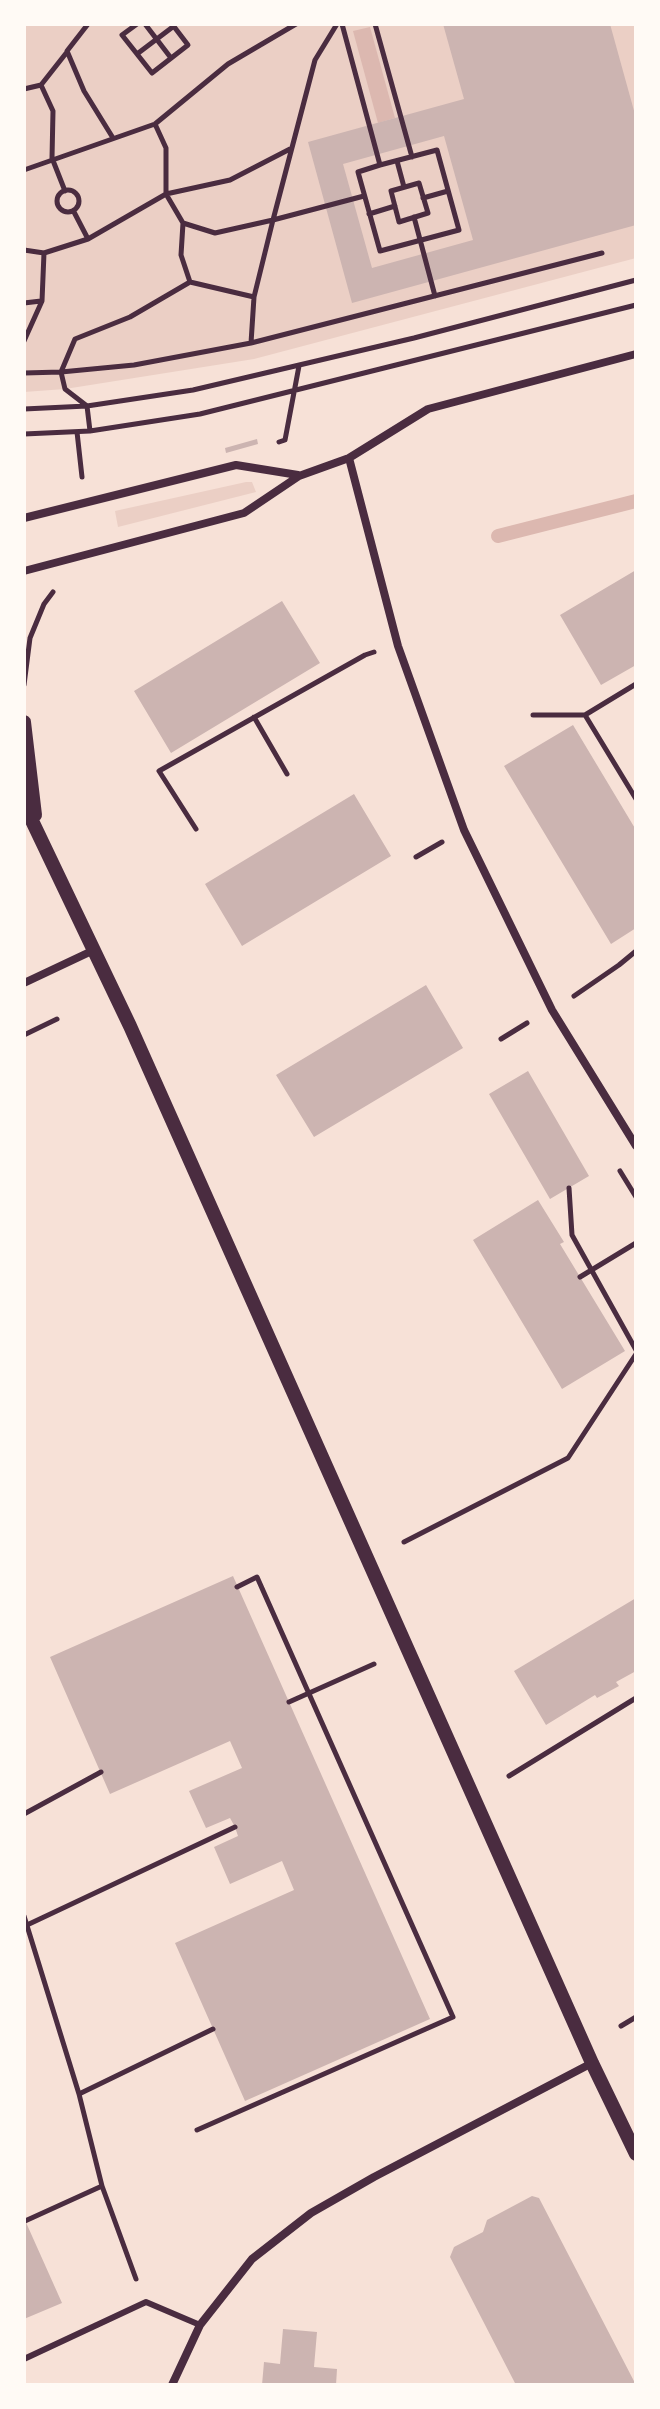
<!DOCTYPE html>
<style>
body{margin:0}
#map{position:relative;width:660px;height:2409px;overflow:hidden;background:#f7e1d7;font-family:Karla,sans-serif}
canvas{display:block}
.frame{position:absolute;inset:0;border:26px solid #fffaf5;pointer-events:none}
</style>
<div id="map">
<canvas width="660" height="2409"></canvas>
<div class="frame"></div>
</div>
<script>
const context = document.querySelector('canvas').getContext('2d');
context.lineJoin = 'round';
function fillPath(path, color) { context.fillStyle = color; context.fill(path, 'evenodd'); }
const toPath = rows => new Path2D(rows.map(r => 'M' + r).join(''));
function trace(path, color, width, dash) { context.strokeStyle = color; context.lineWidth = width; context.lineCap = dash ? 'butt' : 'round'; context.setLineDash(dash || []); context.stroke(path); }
fillPath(toPath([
 [24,24,636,24,636,258,254,359,65,389,24,392],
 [246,482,252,482,256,492,118,527,115,511]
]), '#ebcfc5');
fillPath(toPath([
 [370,27,395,118,378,123,353,31]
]), '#dcb8b0');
trace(toPath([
 [498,536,636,501]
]), '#dcb8b0', 14);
fillPath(toPath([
 [443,24,610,24,636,118,636,225,352,303,308,142,464,99],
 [444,136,473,240,372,268,343,164],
 [257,439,258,444,226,453,225,448],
 [636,570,636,665,601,685,560,615],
 [282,601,320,663,171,753,134,691],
 [573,725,636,830,636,928,611,944,504,766],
 [354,794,391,856,242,946,205,884],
 [426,985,463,1048,314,1137,276,1075],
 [528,1071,589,1176,550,1199,489,1094],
 [538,1200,564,1242,560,1244,625,1351,562,1389,473,1240],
 [233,1576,430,2019,245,2101,175,1943,294,1890,282,1861,230,1884,214,1847,238,1836,235,1827,230,1818,206,1828,189,1791,242,1768,230,1741,110,1794,50,1657],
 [636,1598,636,1671,616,1682,619,1686,597,1698,595,1695,546,1725,514,1671],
 [532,2196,539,2198,636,2385,516,2385,450,2257,454,2247,483,2232,487,2220],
 [24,2218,62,2303,24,2319],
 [283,2329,317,2332,314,2367,337,2369,336,2385,262,2385,264,2362,280,2364]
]), '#ccb4b1');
trace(toPath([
 [88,24,67,51,84,91,113,138],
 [137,24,122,35,152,73,188,45,172,24],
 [145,24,171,58],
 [342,24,380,165,437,150,459,230,380,251,358,172,380,165],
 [375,24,412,157],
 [137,54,174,26],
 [41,85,53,111,52,158,65,191],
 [24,89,41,85,67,52],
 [155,124,166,148,166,194,183,223,215,233,273,220,315,60,337,24],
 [397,161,404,187],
 [24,170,155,124,228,64,296,24],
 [419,183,428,213,399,222,391,191,419,183],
 '57 201a11 11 0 1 1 22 0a11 11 0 1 1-22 0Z',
 [423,198,448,191],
 [74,212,88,239],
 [369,214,395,206],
 [414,217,435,296],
 [183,223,181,255,190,282],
 [24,250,44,253,88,239,166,194,230,180,290,149],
 [24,303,41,301],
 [24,341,42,301,44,253],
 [251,343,254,297],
 [24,373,61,372,134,365,251,343,602,253],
 [24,409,87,406,193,390,414,338,636,280],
 [90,431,87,406,65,389,61,372,75,339,130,317,190,282,254,297,273,220,364,196],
 [77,432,82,477],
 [24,434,90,431,200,414,636,305],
 [279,442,285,440,299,366],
 [636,684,585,715,636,799],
 [24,685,30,638,44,604,53,592],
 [533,715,585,715],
 [254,717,287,774],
 [196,829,159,771,365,655,374,652],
 [416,857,442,842],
 [574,996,619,965,636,951],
 [24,1035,57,1019],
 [501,1039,527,1023],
 [620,1171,636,1197],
 [569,1188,572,1235,636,1350],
 [580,1277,636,1243],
 [404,1542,568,1458,636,1354],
 [289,1702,374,1664],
 [509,1776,636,1698],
 [24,1814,101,1772],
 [24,1916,79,2094,102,2186,136,2279],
 [27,1925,235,1827],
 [621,2026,636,2017],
 [79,2094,213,2029],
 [197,2130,453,2017,257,1577,237,1587],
 [25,2221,102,2186]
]), '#4a2c40', 5);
trace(toPath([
 [24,2359,146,2302,200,2325]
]), '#4a2c40', 6);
trace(toPath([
 [349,458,398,646,464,830,552,1010,636,1146],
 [24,518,236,465,298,475],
 [24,571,244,513,299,476,349,458,428,409,636,354],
 [24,983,94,950],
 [172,2385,200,2325,252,2259,311,2213,374,2177,592,2063]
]), '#4a2c40', 8);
trace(toPath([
 [24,722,35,815],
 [24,804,130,1026,592,2063,636,2154]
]), '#4a2c40', 14);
</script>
